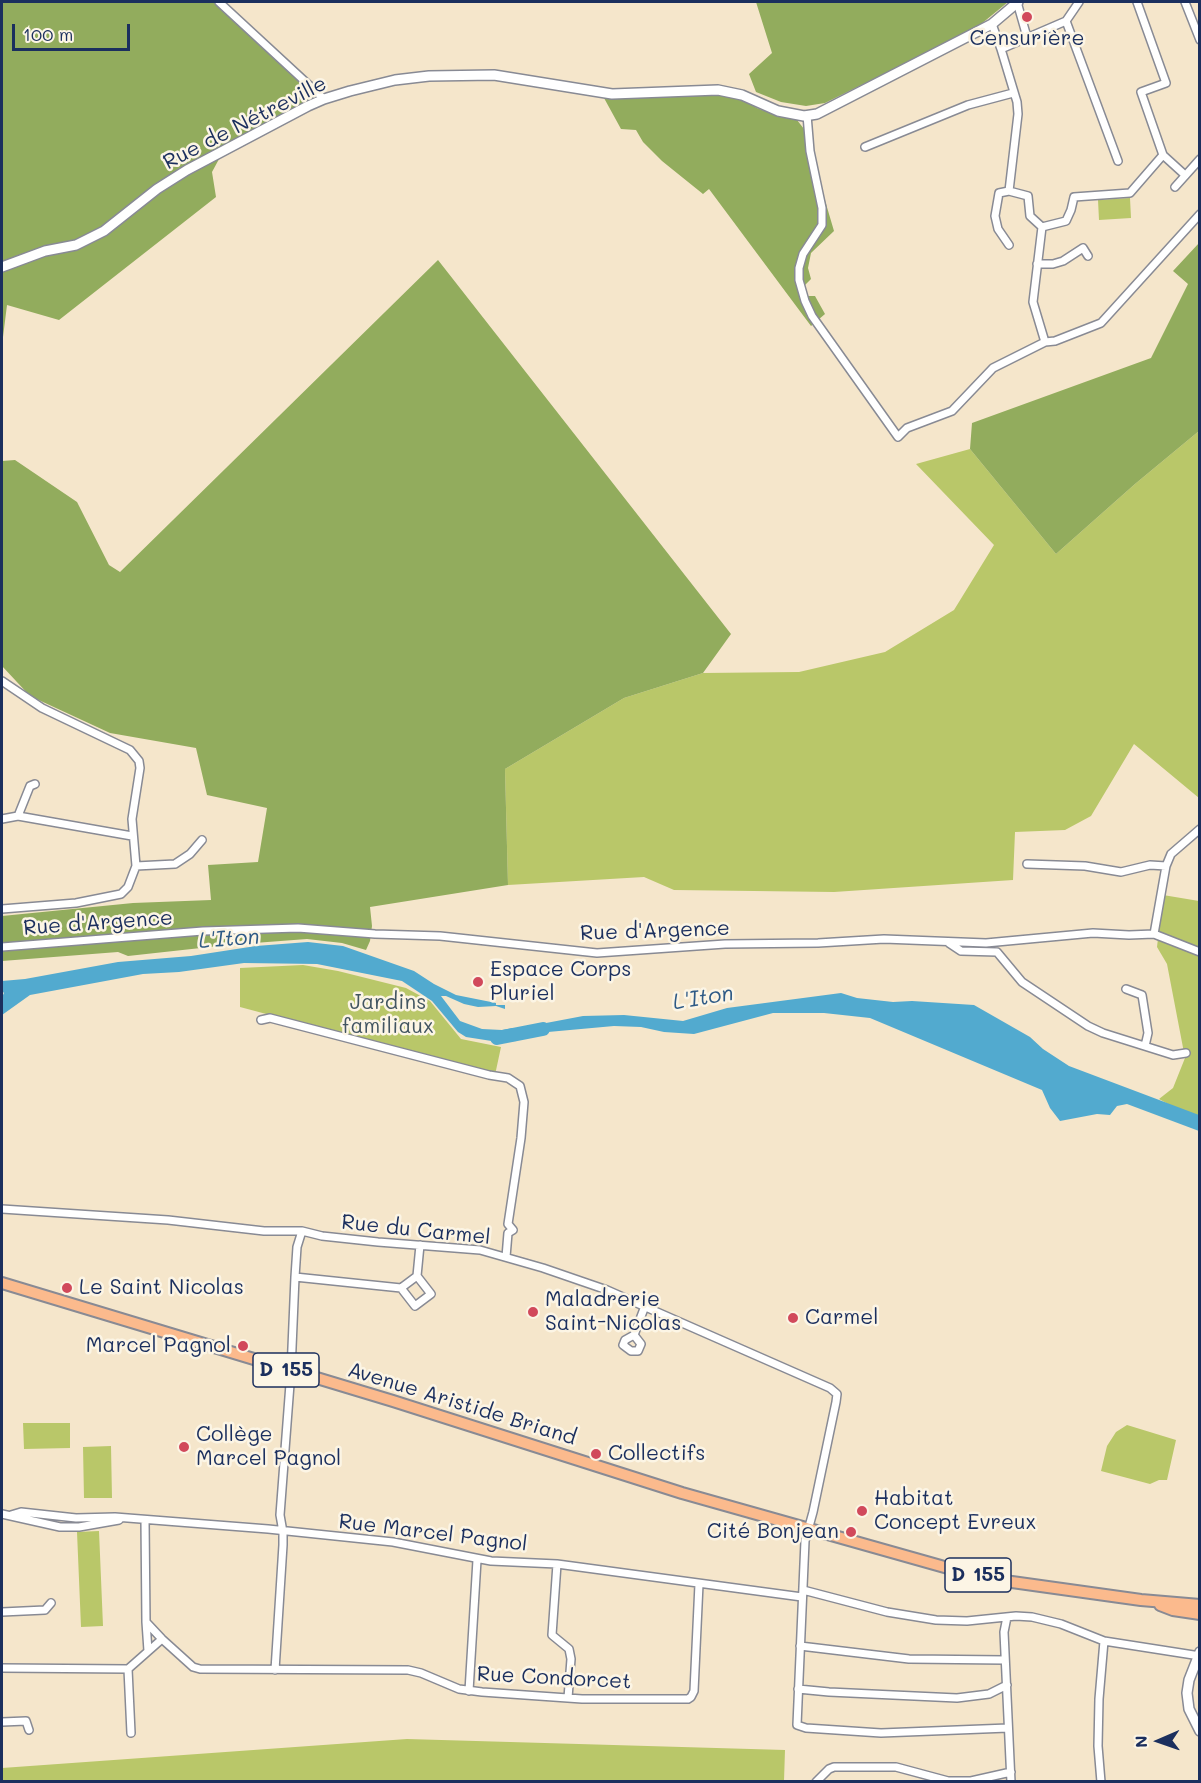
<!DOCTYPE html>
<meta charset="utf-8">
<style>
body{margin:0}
#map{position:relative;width:1201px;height:1783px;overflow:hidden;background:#f5e6cb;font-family:Mali,sans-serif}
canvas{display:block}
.frame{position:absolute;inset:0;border:3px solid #1b2f5e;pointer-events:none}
.north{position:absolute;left:1129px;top:1711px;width:60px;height:60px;-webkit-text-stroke:4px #fcf5e5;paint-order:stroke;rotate:268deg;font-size:16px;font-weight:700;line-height:24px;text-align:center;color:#1b2f5e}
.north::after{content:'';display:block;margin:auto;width:21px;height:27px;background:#1b2f5e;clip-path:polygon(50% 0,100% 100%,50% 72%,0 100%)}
.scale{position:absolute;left:12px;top:24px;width:118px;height:27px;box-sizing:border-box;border:3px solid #1b2f5e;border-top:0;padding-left:8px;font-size:18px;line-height:21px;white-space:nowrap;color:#1b2f5e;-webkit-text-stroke:4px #fcf5e5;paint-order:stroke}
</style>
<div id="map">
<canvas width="1201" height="1783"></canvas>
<div class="frame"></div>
<div class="north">N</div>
<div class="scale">100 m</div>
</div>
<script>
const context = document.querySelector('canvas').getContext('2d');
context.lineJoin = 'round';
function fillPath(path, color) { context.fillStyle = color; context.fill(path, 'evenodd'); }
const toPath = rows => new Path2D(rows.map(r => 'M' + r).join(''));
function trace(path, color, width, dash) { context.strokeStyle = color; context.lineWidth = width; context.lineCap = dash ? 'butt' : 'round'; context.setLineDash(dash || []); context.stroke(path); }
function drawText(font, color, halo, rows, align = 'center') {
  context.font = font + ' Mali,sans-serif'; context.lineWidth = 5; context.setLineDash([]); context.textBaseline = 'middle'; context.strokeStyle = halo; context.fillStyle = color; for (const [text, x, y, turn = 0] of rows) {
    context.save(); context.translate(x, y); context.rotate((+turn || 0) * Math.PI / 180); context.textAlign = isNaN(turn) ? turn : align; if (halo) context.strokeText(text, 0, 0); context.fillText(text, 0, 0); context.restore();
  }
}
fillPath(toPath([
 [1130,198,1131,218,1099,220,1098,200],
 [1199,431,1199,798,1134,744,1091,816,1065,830,1015,832,1013,880,834,892,674,890,644,877,508,885,505,769,624,698,703,673,799,672,885,652,954,610,994,545,916,464,970,449,1056,554,1135,484],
 [1163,895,1199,901,1199,1121,1159,1099,1173,1088,1185,1058,1167,964,1157,947],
 [303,965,338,971,406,988,430,1001,461,1039,501,1047,495,1075,240,1007,240,968],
 [23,1423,70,1423,70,1448,24,1449],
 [1127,1425,1176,1440,1167,1480,1159,1480,1150,1484,1101,1471,1107,1446,1116,1432],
 [111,1446,112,1498,84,1498,83,1447],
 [99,1531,103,1626,81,1627,77,1532],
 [407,1739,785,1750,784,1781,2,1781,2,1768]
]), '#b9c769');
fillPath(toPath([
 [2,2,217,2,320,98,225,148,212,172,216,197,59,320,7,305,2,345],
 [756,2,1008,2,975,29,825,103,806,106,781,102,756,92,749,74,772,53],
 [682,94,720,94,736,96,757,108,780,117,797,120,804,129,834,231,811,253,808,268,811,279,805,285,808,296,815,296,825,314,811,326,709,189,703,194,662,161,643,142,636,130,621,129,604,98],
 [1199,243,1199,431,1135,484,1056,554,970,449,972,423,1151,358,1188,284,1173,271],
 [438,260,731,634,703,673,624,698,505,769,508,885,370,907,372,926,370,941,366,950,342,943,307,939,228,945,128,956,118,952,2,961,2,916,133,903,211,900,208,865,258,862,267,808,207,795,196,748,110,733,30,696,2,666,2,461,15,460,77,502,109,565,120,572]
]), '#92ac5d');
fillPath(toPath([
 [308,942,343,946,414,971,434,984,456,995,496,1003,496,1005,505,1005,505,1009,496,1006,478,1007,464,1004,446,996,441,996,460,1021,482,1029,502,1030,513,1028,517,1041,498,1042,466,1037,458,1032,432,1001,402,981,317,964,244,963,179,972,143,974,30,995,2,1015,2,997,4,993,2,991,2,981,25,979,118,962,191,956,256,946],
 [841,993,857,998,893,1002,912,1001,974,1005,1030,1037,1043,1049,1069,1066,1199,1115,1199,1131,1127,1104,1117,1106,1110,1115,1097,1114,1060,1121,1050,1108,1042,1090,870,1018,824,1013,773,1013,694,1034,664,1032,641,1027,614,1026,537,1033,527,1036,525,1027,583,1016,624,1015,683,1021,727,1008]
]), '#52aacf');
trace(toPath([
 [497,1038,543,1029]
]), '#52aacf', 14);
const minor = toPath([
 [219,2,324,99],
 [1017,2,1027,37],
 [1137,2,1166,83,1141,92,1163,155],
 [1185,2,1200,40],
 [1066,21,1118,161],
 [992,24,1001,49,1066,21,1079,2],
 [1001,49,1017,102,1018,114,1009,191],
 [807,115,810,151,822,208,822,225,803,254,799,268,799,280,805,301,812,316,898,437,907,428,952,411,993,368,1045,342,1055,341,1101,323,1200,214],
 [865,147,968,105,1013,93],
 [1163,155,1185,175],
 [1175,187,1200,159],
 [1042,227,1066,221,1071,210,1074,197,1130,193,1163,155],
 [1042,227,1033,302,1045,342],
 [1009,245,998,229,995,216,999,193,1009,191,1028,196,1030,216,1042,227],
 [1037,264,1053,264,1063,261,1083,248,1088,256],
 [2,681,42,708,130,750,139,761,140,768,132,819,136,866],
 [35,784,30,786,18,816,132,836],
 [2,819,18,816],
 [1027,864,1085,866,1121,872,1150,865,1166,866],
 [2,909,76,903,121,894,128,887,136,866,175,864,190,854,202,840],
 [1154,934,1166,866,1171,854,1200,829],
 [949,943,961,951,997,952,1022,982,1088,1026,1103,1033,1173,1055,1186,1053],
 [2,947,203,931,298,928,375,934,440,936,597,953,725,944,818,943,884,939,986,943,1093,933,1129,935,1154,934,1200,952],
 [1126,989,1142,995,1148,1033,1145,1046],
 [261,1020,270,1018,489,1075,508,1078,520,1086,524,1102,521,1138,508,1224,513,1230,508,1233,506,1257],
 [2,1209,168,1220,264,1231,302,1231,322,1236,378,1242,480,1250,543,1268,607,1290,830,1388,837,1394,836,1402,813,1512,805,1541,797,1725,806,1728,881,1733,1008,1728],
 [417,1276,431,1294,415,1306,401,1288,417,1276,420,1245],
 [295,1277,401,1288],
 [634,1335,641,1344,638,1351,631,1351,623,1345,625,1340,634,1335,645,1306],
 [2,1514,60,1527,79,1527,119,1520],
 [11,1515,21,1512,76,1518,115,1517,268,1529,393,1542,491,1561,557,1564,802,1597],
 [145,1520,146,1622,162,1639,193,1667,200,1669,408,1670,421,1673,459,1689,482,1692,582,1699,688,1699,691,1697,694,1691,699,1584],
 [557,1564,552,1635,569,1649,571,1659,568,1698],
 [803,1590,887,1612,936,1620,967,1621,1016,1616,1032,1617,1061,1624,1104,1641,1200,1656],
 [2,1612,45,1610,51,1603],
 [1007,1617,1004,1632,1011,1782],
 [146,1622,148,1651],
 [800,1646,909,1659,1005,1660],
 [2,1668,128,1669,162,1639],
 [128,1669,131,1733],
 [275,1670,283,1545,283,1532,280,1515,291,1371,295,1277,297,1247,302,1231],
 [798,1689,829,1692,957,1698,989,1694,1007,1685],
 [469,1691,477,1560],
 [2,1722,26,1721,29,1730],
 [816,1782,829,1769,834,1767,896,1767,948,1781,971,1781,1011,1772],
 [1101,1782,1098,1746,1099,1699,1104,1641]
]);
const tertiary = toPath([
 [2,267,45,251,76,245,104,231,157,189,187,170,308,106,324,99,350,91,395,80,429,76,494,75,612,94,718,90,742,95,778,111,804,116,817,114,992,24,1018,2],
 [1200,1652,1189,1680,1187,1693,1189,1709,1200,1731]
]);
const primary = toPath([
 [2,1283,393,1401,682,1493,948,1568,1012,1582,1141,1600,1200,1605],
 [1160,1605,1173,1610,1200,1614]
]);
trace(minor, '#888a94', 10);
trace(tertiary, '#888a94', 12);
trace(primary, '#888a94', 14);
trace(minor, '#fff', 7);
trace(tertiary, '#fff', 9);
trace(primary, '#fbba8d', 10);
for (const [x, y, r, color] of [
 [1027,17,6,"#d1495b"],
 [478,982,6,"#d1495b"],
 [67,1288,6,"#d1495b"],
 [533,1312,6,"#d1495b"],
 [793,1318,6,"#d1495b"],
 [243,1346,6,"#d1495b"],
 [184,1447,6,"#d1495b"],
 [596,1454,6,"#d1495b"],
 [862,1511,6,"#d1495b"],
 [851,1532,6,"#d1495b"]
]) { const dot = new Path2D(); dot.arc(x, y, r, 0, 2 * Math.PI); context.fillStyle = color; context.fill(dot); trace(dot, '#fcf5e5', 2); }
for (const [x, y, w] of [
 [286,1370,66],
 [978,1575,66]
]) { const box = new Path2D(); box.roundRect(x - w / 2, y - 17, w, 34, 4.5); context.fillStyle = '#fcf5e5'; context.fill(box); trace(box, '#1b2f5e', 1.5); }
drawText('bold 20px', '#1b2f5e', null, [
 ["D 155",286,1370],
 ["D 155",978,1575]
]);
drawText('21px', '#1b2f5e', '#fcf5e5', [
 ["Censurière",1027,39,"center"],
 ["Espace Corps",490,970],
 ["Pluriel",490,994],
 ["Le Saint Nicolas",79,1288],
 ["Maladrerie",545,1300],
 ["Saint-Nicolas",545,1324],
 ["Carmel",805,1318],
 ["Marcel Pagnol",231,1346,"right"],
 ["Collège",196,1435],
 ["Marcel Pagnol",196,1459],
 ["Collectifs",608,1454],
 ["Habitat",874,1499],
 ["Concept Evreux",874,1523],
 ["Cité Bonjean",839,1532,"right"]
], 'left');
drawText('21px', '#1b2f5e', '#fcf5e5', [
 ["Rue de Nétreville",245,123,-27],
 ["Rue d'Argence",98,923,-4],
 ["Rue d'Argence",655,931,-2],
 ["Rue du Carmel",416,1230,6],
 ["Avenue Aristide Briand",462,1404,17],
 ["Rue Marcel Pagnol",433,1533,7],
 ["Rue Condorcet",554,1678,3]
]);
drawText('21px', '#425561', '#fcf5e5', [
 ["Jardins",388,1003],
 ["familiaux",388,1027]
]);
drawText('italic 22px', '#2e5a86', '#fcf5e5', [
 ["L'Iton",229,939,-4],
 ["L'Iton",703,998,-9]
]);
</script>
